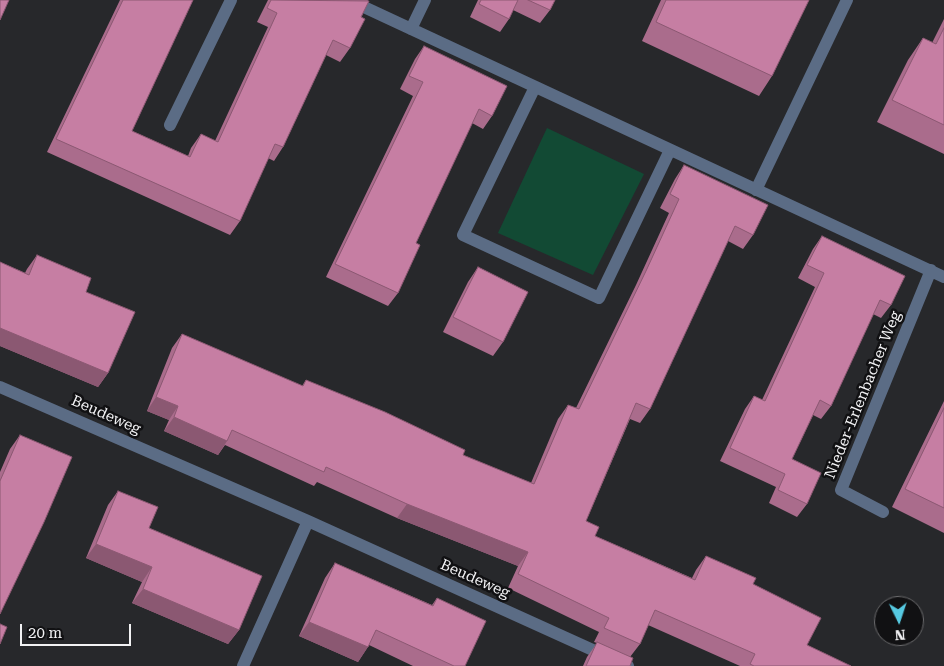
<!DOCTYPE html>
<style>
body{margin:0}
#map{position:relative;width:944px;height:666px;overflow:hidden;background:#27282b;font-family:"Roboto Serif",serif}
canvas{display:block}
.north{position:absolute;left:874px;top:596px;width:50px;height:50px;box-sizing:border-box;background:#111113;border:1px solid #6b6b6d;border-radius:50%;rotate:176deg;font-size:14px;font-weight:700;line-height:20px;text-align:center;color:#f2f2f4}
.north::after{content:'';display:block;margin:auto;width:18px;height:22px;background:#56c9e1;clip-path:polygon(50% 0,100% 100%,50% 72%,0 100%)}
.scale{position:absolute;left:20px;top:624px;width:111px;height:22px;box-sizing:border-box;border:2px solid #f2f2f4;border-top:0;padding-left:6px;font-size:15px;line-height:18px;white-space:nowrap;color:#f2f2f4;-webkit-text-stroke:4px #111113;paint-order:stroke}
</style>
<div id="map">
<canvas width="944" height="666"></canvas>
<div class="north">N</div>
<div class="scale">20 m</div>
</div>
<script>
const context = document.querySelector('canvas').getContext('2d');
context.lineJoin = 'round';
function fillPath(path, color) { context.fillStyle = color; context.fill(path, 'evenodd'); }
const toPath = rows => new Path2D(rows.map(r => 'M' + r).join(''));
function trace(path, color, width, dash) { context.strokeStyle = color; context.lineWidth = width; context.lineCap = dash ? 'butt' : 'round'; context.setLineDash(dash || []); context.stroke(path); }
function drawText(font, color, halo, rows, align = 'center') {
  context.font = font + ' "Roboto Serif",serif'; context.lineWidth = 5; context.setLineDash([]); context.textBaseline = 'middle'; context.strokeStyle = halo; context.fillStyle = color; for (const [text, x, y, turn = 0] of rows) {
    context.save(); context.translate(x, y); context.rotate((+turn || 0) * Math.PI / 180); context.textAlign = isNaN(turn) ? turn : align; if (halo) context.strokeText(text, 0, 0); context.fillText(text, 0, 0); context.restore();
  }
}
fillPath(toPath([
 [547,128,644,174,593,275,498,233]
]), '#124a34');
trace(toPath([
 [349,0,944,277],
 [411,29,425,0],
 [535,87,463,235,599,298,670,150],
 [170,125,231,0],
 [756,190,847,0],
 [0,387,308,521,628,666],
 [883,512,841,490,931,270],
 [243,666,308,521]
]), '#5b6c85', 12);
fillPath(toPath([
 [120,0,193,0,132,131,188,156,191,148,201,134,215,141,268,27,257,22,268,0,368,0,350,48,340,62,326,55,283,147,274,161,268,158,240,221,230,235,47,152],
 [478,0,555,0,550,10,540,23,513,10,509,19,500,32,470,17],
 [661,0,809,0,772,76,759,96,642,41],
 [944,19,944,154,877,122,908,60,923,38,932,43],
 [424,46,492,116,483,129,472,123,416,243,398,293,388,306,326,277,413,96,400,89,415,59],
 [684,165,753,235,743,249,728,241,650,409,640,423,630,419,586,521,595,536,692,578,696,570,706,556,753,584,807,645,851,666,740,666,648,625,640,644,630,657,630,666,583,666,587,657,597,643,594,642,599,632,508,588,518,566,397,518,317,482,314,486,225,445,218,455,164,431,169,420,147,411,172,348,182,334,302,386,306,380,463,455,531,483,558,419,568,405,576,408,636,285,669,213,660,208,675,179],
 [822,236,891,305,881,318,873,314,831,406,821,419,813,415,792,459,807,504,797,517,769,503,776,487,720,461,745,409,754,396,762,400,815,287,798,278,813,249],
 [37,255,86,292,108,373,98,387,0,346,0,262,25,273,27,269],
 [478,267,503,342,493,356,443,332,468,282],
 [944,401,944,533,892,507],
 [20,435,0,614,0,472,10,449],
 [118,491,149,528,239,630,228,644,132,603,142,582,86,558,108,505],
 [335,563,432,605,437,598,465,666,413,666,369,645,358,662,299,636,325,578]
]), '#aa6c8c');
fillPath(toPath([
 [0,328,108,373,98,387,0,346],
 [156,397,178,406,169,420,147,411],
 [174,417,227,441,218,455,164,431],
 [407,504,528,552,518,566,397,518],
 [96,544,152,567,142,582,86,558],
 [143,589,239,630,228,644,132,603],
 [309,622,368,647,358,662,299,636]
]), '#8b5872');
const building = toPath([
 [0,0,9,0,0,20,0,0],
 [123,0,193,0,132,131,190,157,201,134,218,142,277,13,267,8,271,0,369,1,361,17,365,19,350,48,333,40,283,147,275,144,240,221,56,139,123,0],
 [481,0,518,0,509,19,479,4,481,0],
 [528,0,555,0,550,10,528,0],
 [666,0,809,0,772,76,656,22,666,0],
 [944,28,944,125,892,100,923,38,936,44,944,28],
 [424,46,507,86,492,116,479,109,416,243,420,245,398,293,335,264,423,82,409,76,424,46],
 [684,165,768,205,753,235,735,226,650,409,636,403,586,521,599,527,595,536,695,580,706,556,756,578,753,584,821,618,807,645,851,666,754,666,750,664,755,654,655,610,640,644,604,628,609,618,518,574,528,552,407,504,326,467,324,472,232,430,227,441,174,417,178,406,156,397,182,334,303,386,306,380,385,412,465,450,463,455,534,484,568,405,579,409,646,271,679,199,670,194,684,165],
 [822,236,905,276,891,305,880,300,831,406,820,400,792,459,821,473,807,504,778,490,785,474,730,448,754,396,765,401,824,273,807,265,822,236],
 [37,255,91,278,86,292,135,312,108,373,0,328,0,262,29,275,37,255],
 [478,267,528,292,503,342,453,317,478,267],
 [944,408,944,508,905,489,944,408],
 [20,435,72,457,44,522,0,614,0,481,20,435],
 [118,491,158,507,149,528,262,576,239,630,143,589,152,567,96,544,118,491],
 [335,563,433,606,437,598,486,621,465,666,454,666,376,630,368,647,309,622,335,563],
 [0,624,7,627,0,644,0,624],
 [597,642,633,658,630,666,586,666,597,642]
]);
fillPath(building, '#c67ea3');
trace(building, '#8b5872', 1);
drawText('15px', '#f2f2f4', '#111113', [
 ["Nieder-Erlenbacher Weg",863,395,-68],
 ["Beudeweg",106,415,24],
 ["Beudeweg",475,579,24]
]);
</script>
